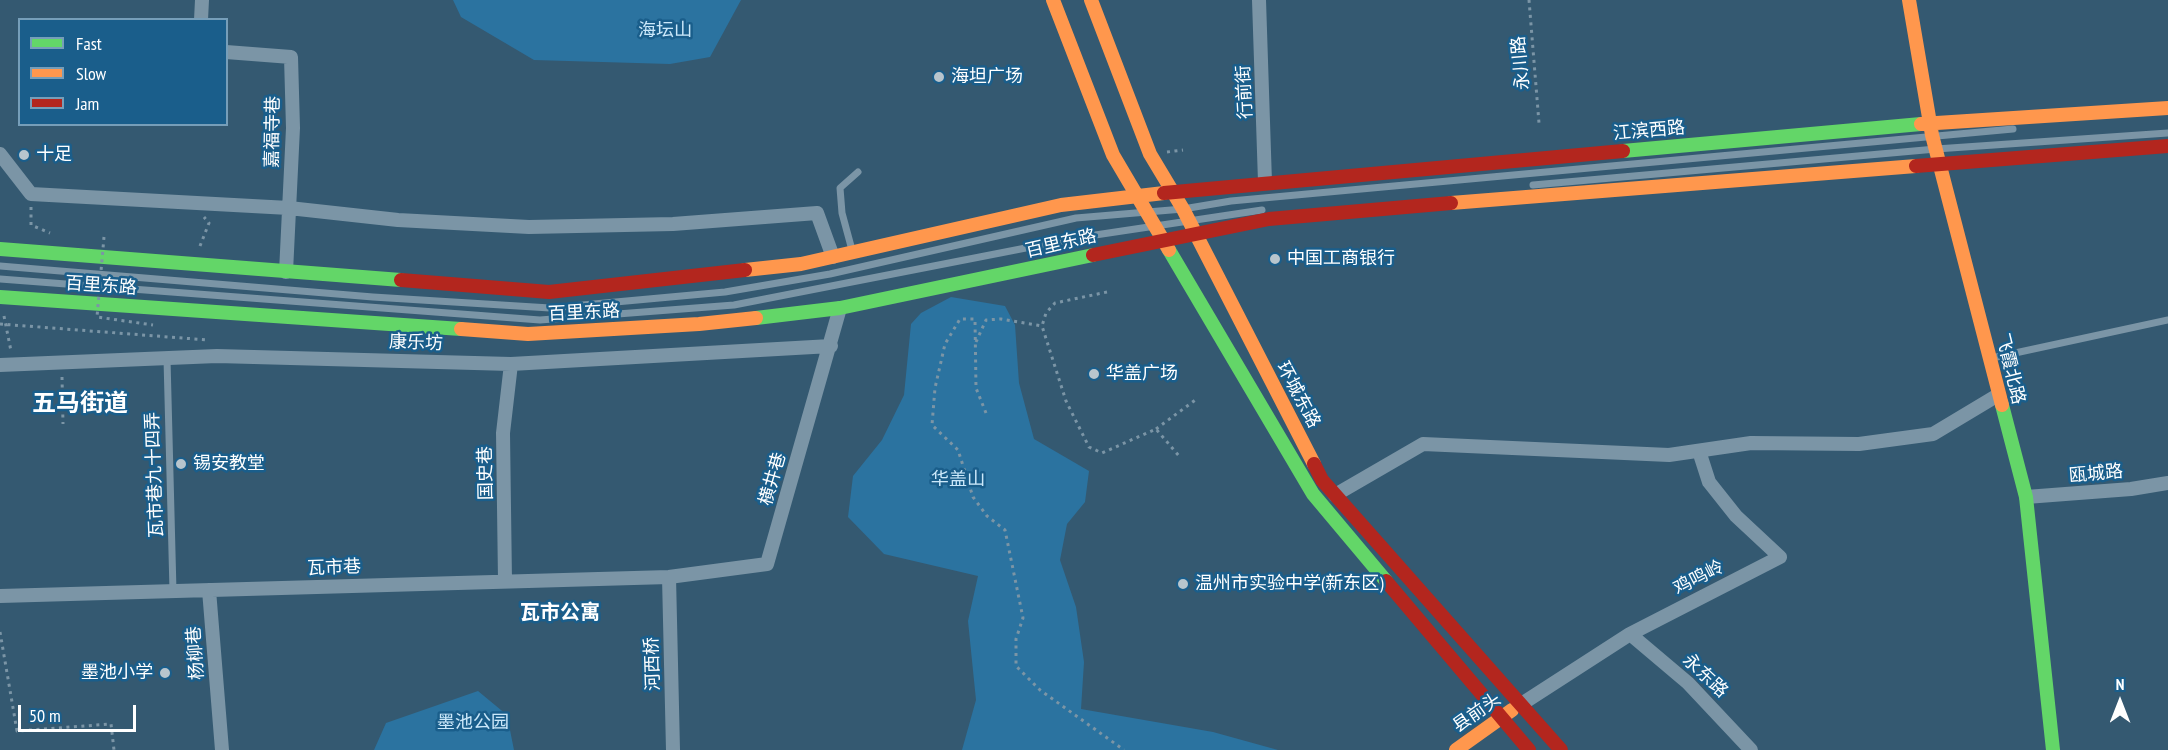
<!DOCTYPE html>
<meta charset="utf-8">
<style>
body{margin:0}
#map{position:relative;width:2168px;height:750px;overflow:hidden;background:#345971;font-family:"PT Sans Narrow",sans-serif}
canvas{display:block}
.legend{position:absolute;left:18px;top:18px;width:210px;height:108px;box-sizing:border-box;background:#1a5e8b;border:2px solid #769eb9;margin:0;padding:8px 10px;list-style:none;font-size:18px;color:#fff}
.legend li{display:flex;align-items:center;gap:12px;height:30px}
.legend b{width:30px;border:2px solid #769eb9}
.north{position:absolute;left:2090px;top:672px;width:60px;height:60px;-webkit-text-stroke:4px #1a5e8b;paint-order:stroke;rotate:0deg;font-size:16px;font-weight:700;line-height:24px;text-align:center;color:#fff}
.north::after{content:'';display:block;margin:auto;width:21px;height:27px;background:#fff;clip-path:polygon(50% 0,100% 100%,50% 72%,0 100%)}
.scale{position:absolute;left:18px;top:705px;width:118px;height:27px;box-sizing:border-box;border:3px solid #fff;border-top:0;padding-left:8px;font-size:18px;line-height:21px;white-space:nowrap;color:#fff;-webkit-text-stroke:4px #1a5e8b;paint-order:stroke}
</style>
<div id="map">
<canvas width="2168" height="750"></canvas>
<ul class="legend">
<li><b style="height:8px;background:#63d668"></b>Fast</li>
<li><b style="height:8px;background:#ff974d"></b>Slow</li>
<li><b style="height:8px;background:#b3261e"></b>Jam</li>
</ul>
<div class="north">N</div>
<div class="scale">50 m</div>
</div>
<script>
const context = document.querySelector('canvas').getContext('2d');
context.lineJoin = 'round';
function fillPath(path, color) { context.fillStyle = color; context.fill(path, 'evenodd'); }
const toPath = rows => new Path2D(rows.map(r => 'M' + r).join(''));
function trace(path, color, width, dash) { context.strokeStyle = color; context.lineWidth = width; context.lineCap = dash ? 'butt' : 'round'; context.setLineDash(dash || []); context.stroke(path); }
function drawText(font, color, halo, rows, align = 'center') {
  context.font = font + ' "PT Sans Narrow","Noto Sans SC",sans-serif'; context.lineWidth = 5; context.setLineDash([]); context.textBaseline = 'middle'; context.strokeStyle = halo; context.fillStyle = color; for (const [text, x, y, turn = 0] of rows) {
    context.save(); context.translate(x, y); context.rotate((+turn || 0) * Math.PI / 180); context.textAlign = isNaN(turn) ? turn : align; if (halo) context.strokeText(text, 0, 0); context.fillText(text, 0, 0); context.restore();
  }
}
fillPath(toPath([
 [453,0,741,0,710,57,670,64,534,60,461,17],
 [951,297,1005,306,1015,325,1019,383,1034,439,1089,471,1085,502,1067,524,1060,560,1076,607,1084,662,1081,709,1213,732,1278,750,962,750,976,700,968,621,978,576,884,554,848,517,853,476,882,440,904,395,911,324,921,313],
 [478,691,507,715,514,750,374,750,386,723]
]), '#2b73a0');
trace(toPath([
 [1529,0,1539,123],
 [1167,152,1183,150],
 [31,207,31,225,50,233],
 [200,246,209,223,204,217],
 [1107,292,1055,303,1046,313,1042,326,1066,401,1089,447,1102,453,1156,429,1179,456],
 [4,316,11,351],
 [0,324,208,340],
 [976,342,986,320,1001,319,1042,326],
 [62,377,63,424],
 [986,413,976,388,975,319,960,319,945,344,935,388,932,425,958,450,973,497,987,516,1005,530,1023,618,1016,639,1016,666,1040,690,1124,750],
 [1156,429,1198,398],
 [0,632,17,731,111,724,114,750]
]), '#7b95a6', 3, [3, 4.5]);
trace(toPath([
 [1533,185,1936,149,2168,133],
 [852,250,842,213,840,188,858,172],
 [0,266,373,297,550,308,725,292,830,274,1076,218,1183,209,1231,201,2013,129],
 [0,279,540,320,734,305,1082,237,1262,210],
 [1992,358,2168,320],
 [167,359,173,591]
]), '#7b95a6', 7);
trace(toPath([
 [1259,0,1265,182],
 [201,20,202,0],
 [226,52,291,57,293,128,286,272],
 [0,154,31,194,289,208,398,220,529,227,673,224,817,213,833,257],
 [0,365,217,356,511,364,831,346],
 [1335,495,1423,444,1669,455,1751,443,1859,444,1933,434,1998,395],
 [2026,497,2131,489,2168,483],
 [669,577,673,750],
 [505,581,503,433,511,364],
 [209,590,222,750],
 [0,596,669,577,767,564,840,308],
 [1630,634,1688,683,1751,750],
 [1520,705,1630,634,1780,557,1736,516,1709,482,1699,451]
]), '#7b95a6', 14);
trace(toPath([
 [1623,151,1921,124],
 [0,249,401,280],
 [1169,250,1313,494,1386,581],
 [0,297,461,329],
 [756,318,840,308,1093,255],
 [2002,405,2026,497,2053,750]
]), '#63d668', 14);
trace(toPath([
 [1053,0,1113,155,1169,250],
 [1091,0,1150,154,1183,209,1314,464],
 [1909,0,1932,135,2002,405],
 [1921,124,2168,108],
 [1451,203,1916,166],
 [745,270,801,264,1061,205,1164,193],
 [461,329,528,334,699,324,756,318],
 [1456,750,1512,710]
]), '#ff974d', 14);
trace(toPath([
 [1916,166,2168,146],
 [1164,193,1623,151],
 [1093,255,1269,219,1451,203],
 [401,280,549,292,745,270],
 [1314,464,1322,480,1561,750],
 [1386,581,1529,750]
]), '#b3261e', 14);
trace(toPath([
 [104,237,97,317,153,325]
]), '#7b95a6', 3, [3, 4.5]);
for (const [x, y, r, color] of [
 [939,77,6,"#b8c5cd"],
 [24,155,6,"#b8c5cd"],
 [1275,259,6,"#b8c5cd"],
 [1094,374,6,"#b8c5cd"],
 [181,464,6,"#b8c5cd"],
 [1183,584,6,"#b8c5cd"],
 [165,673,6,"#b8c5cd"]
]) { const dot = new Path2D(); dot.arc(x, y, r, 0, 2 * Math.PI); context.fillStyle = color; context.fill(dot); trace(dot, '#1a5e8b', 2); }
drawText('18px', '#cbe8fa', '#1a5e8b', [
 ["海坛山",665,31],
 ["华盖山",958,480],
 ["墨池公园",473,723]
]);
drawText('18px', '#fff', '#1a5e8b', [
 ["永川路",1521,63,-95],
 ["行前街",1245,92,-93],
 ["江滨西路",1649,131,-5],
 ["嘉福寺巷",273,132,-89],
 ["百里东路",1061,244,-13],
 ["百里东路",101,286,4],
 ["百里东路",584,313,-3],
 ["康乐坊",416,343,2],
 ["飞霞北路",2010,369,76],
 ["环城东路",1298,395,62],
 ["国史巷",486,473,-91],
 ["瓯城路",2096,474,-5],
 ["瓦市巷九十四弄",155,475,-92],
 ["横井巷",773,479,-74],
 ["瓦市巷",334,568,-2],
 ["鸡鸣岭",1699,578,-27],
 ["杨柳巷",196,653,-94],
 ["河西桥",653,664,-92],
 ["永东路",1705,676,43],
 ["县前头",1477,713,-35]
]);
drawText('18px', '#fff', '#1a5e8b', [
 ["海坦广场",951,77],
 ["十足",36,155],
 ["中国工商银行",1287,259],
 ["华盖广场",1106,374],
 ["锡安教堂",193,464],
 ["温州市实验中学(新东区)",1195,584],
 ["墨池小学",153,673,"right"]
], 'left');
drawText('bold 20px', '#fff', '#1a5e8b', [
 ["瓦市公寓",560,613]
]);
drawText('bold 24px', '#fff', '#1a5e8b', [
 ["五马街道",80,404]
]);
</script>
